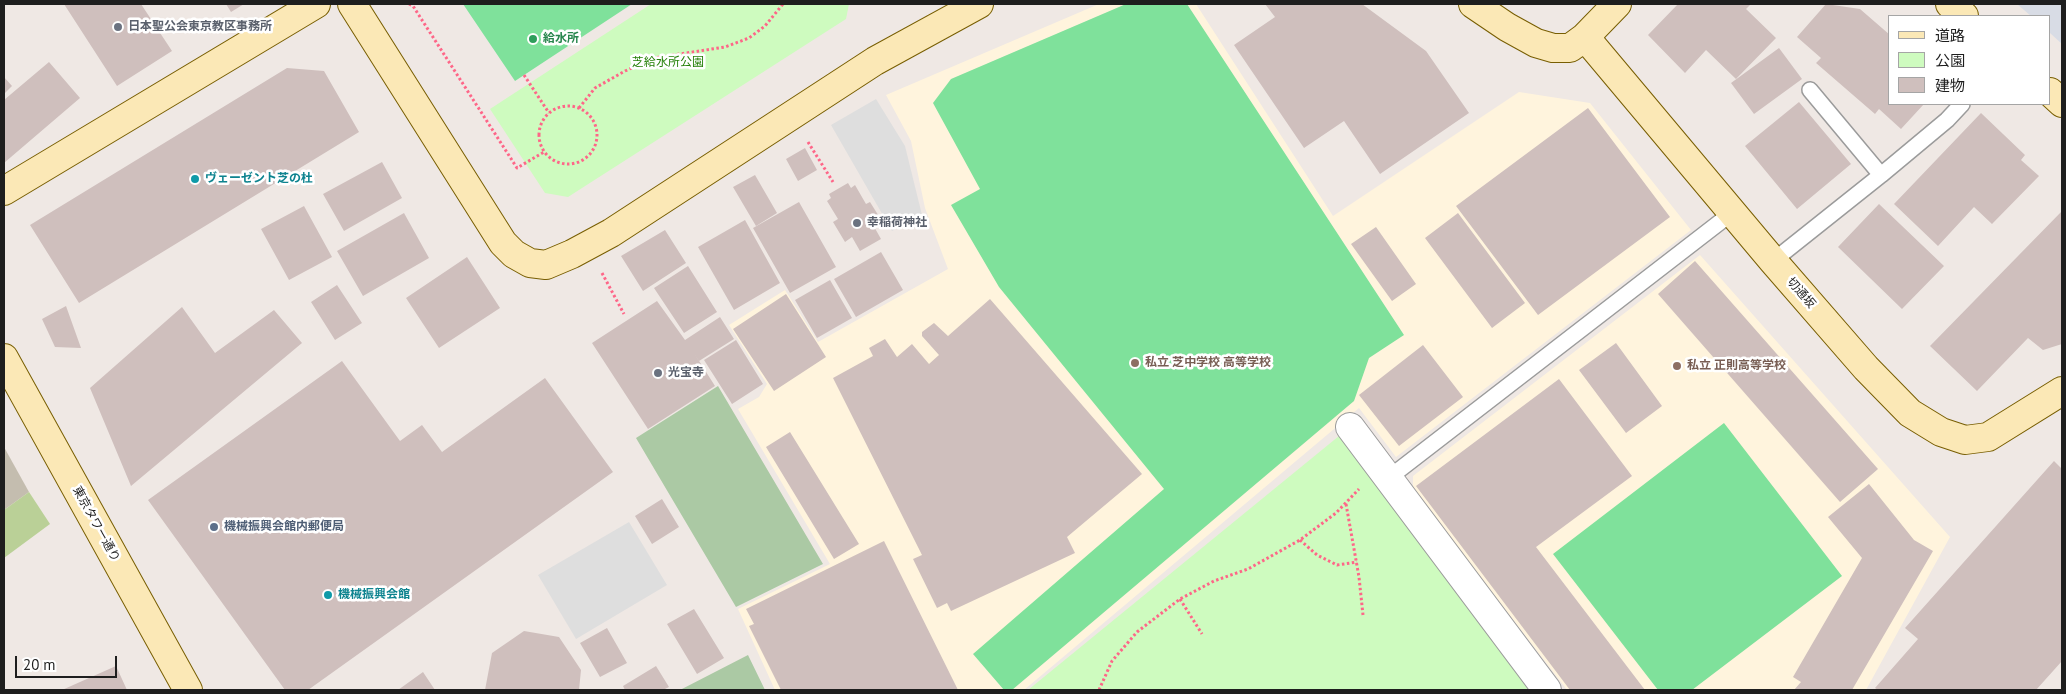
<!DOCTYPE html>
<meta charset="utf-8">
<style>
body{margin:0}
#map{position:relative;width:2066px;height:694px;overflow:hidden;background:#efe8e4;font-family:"PT Sans","Noto Sans JP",sans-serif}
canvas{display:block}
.frame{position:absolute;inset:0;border:5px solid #1e1e1e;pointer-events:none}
.legend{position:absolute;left:1888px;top:15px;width:162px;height:90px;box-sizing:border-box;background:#fff;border:1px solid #a5a5a5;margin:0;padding:6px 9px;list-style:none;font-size:15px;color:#1e1e1e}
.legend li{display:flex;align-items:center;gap:10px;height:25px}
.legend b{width:25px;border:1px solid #a5a5a5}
.scale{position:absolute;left:15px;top:656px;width:102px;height:22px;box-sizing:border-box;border:2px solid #1e1e1e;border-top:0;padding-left:6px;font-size:15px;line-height:18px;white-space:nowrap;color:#1e1e1e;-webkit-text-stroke:4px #fff;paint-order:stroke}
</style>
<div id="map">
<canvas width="2066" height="694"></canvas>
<div class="frame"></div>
<ul class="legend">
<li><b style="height:6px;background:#fbe8b6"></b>道路</li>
<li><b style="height:14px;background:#cefbbf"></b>公園</li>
<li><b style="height:14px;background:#cfbfbd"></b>建物</li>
</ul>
<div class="scale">20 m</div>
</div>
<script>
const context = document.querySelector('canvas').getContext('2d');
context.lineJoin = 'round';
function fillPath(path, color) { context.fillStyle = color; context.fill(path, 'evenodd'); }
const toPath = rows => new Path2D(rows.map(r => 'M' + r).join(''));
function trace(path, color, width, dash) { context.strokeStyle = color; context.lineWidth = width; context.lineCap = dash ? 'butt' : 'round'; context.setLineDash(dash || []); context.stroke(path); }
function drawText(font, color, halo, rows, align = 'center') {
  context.font = font + ' "PT Sans","Noto Sans JP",sans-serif'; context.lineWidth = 5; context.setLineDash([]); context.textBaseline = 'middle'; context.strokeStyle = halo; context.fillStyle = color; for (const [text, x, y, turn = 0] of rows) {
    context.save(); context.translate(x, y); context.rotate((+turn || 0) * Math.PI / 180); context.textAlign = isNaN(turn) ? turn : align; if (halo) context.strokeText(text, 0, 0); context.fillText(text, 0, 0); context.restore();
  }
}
fillPath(toPath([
 [1099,4,1196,4,1333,216,1519,92,1590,103,1691,230,1396,457,1359,408,1024,690,775,690,738,609,830,564,738,409,759,397,767,384,729,325,785,290,818,342,948,269,925,208,911,141,886,95],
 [1700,255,1950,537,1866,690,1567,690,1413,489,1413,476]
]), '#fff4dd');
fillPath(toPath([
 [4,447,29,492,4,510]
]), '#c4bdaf');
fillPath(toPath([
 [29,492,50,524,4,558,4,510]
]), '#bad097');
fillPath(toPath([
 [718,386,823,564,736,607,636,438],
 [748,655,765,690,680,690]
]), '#abc9a4');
fillPath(toPath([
 [651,4,849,4,846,19,568,197,545,193,490,109],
 [1350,427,1547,690,1028,690]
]), '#cefbbf');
fillPath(toPath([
 [463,4,632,4,515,81],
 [1126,4,1187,4,1404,335,1369,358,1354,401,1012,690,1004,690,973,654,1164,489,999,287,951,205,980,189,933,103,951,79],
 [1724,423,1842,576,1692,690,1658,690,1553,554]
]), '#7fe19b');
fillPath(toPath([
 [876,99,905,146,922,215,892,231,831,125],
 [629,522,667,585,576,639,538,575]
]), '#dedede');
fillPath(toPath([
 [2017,4,2062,4,2062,44,2050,33,2050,16,2031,16]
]), '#d8dce5');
fillPath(toPath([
 [64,4,141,4,172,51,117,86],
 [226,4,244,4,231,12],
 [1265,4,1362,4,1426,51,1469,113,1380,174,1344,121,1304,148,1234,45,1275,17],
 [1678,4,1751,4,1746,9,1776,38,1736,79,1706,50,1685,73,1648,35],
 [1826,4,1860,9,1890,35,1890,104,1924,104,1901,129,1879,109,1875,114,1816,63,1821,58,1797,37],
 [1779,48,1802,79,1754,114,1731,83],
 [49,62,80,98,4,163,4,100],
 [287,68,324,71,359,132,79,303,30,225],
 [4,77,12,86,4,94],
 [1799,102,1851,164,1797,209,1745,146],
 [1588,108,1670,217,1538,315,1456,206],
 [1981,113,2025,155,2021,160,2039,176,1992,224,1974,207,1938,246,1894,204],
 [805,148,817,170,798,181,786,159],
 [382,162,402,198,344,231,323,194],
 [755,175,777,213,756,226,733,187],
 [848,183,851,188,855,185,866,204,870,202,880,218,872,223,881,239,860,251,852,237,845,242,833,222,838,219,827,201,831,198,829,194],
 [799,202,836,267,790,293,753,228],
 [1879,204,1944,266,1902,309,1838,247],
 [304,206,332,257,289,280,261,229],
 [2062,211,2062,344,2043,350,2028,338,1977,391,1930,346],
 [404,213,429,258,363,296,337,251],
 [1458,213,1525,303,1492,328,1425,238],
 [745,220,780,283,734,310,698,247],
 [1376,227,1416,284,1392,301,1351,244],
 [665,230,686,263,643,291,621,256],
 [881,252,903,290,856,317,834,279],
 [467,257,500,308,439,348,406,298],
 [1695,261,1878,469,1840,502,1658,294],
 [688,266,717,312,684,333,654,288],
 [830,280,852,318,817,338,795,300],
 [337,285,362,323,335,340,311,302],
 [786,294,826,357,774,391,733,329],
 [990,299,1142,474,1067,537,1075,553,951,611,947,603,937,608,913,559,922,555,833,378,873,356,869,348,885,339,897,357,912,344,929,364,939,355,922,336,922,332,934,323,948,336],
 [657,301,685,340,720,317,734,339,699,361,694,353,715,386,648,429,592,343],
 [66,306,81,348,55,347,42,319],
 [182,307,215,353,274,310,302,343,131,486,90,388],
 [736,340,763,384,732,404,704,360],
 [1616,343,1662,406,1626,433,1579,370],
 [1423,345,1463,397,1399,446,1359,395],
 [342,361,400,441,422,425,442,452,545,378,613,472,308,690,285,690,148,500],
 [1559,379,1632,476,1536,547,1645,690,1570,690,1416,486],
 [790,432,859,544,834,559,766,447],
 [2054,461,2062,469,2062,661,2036,690,1878,690,1875,688,1918,639,1905,628],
 [1869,484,1914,540,1933,551,1852,690,1794,690,1801,682,1793,677,1862,558,1828,517],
 [662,499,679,527,652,544,635,516],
 [884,541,958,690,781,690,749,626,754,624,746,609],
 [694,609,724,658,697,674,667,624],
 [607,628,627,663,600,677,580,643],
 [524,631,559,637,581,670,579,690,485,690,492,653],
 [116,666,127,690,62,690],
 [656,666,669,687,663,690,625,690,623,686],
 [423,672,435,690,398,690]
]), '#cfbfbd');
const lane = toPath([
 [1810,90,1881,175],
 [1773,261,1881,175,1947,120,1962,104],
 [1390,477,1733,212]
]);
const street = toPath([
 [1350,427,1547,690]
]);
const secondary = toPath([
 [352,4,503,243,514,254,530,263,546,265,572,254,611,233,875,61,979,4],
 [1473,4,1507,27,1536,43,1553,48,1570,48,1585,37,1617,4],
 [1950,4,1964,16],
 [1585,37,1773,261,1866,368,1910,413,1941,432,1965,440,1988,437,2062,391],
 [2050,92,2062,103],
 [4,191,316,4],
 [4,358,188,690]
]);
trace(lane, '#9b9b9b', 18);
trace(street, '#9b9b9b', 30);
trace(secondary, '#785e02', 30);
trace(toPath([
 [409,4,413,6,517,168,544,152],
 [524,75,549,113],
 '539 135a29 29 0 1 1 58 0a29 29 0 1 1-58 0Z',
 [579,108,595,88,625,71,654,58,725,47,749,38,765,26,783,4],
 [808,142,833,182],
 [602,273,624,314],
 [1346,504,1359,577,1363,615],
 [1300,540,1317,555,1337,565,1357,562],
 [1180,599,1202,634],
 [1099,690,1112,661,1137,632,1180,599,1214,581,1248,569,1300,540,1336,513,1359,489]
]), '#fe6688', 3, [2.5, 2.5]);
trace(lane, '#fff', 15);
trace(street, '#fff', 28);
trace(secondary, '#fbe8b6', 28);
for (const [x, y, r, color] of [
 [118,27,5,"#6b7280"],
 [533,39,5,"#2e9e5b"],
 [195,179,5,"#0f9aa8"],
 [857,223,5,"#6b7280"],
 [1135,363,5,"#8d6e63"],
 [1677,366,5,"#8d6e63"],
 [658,373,5,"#6b7280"],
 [214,527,5,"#5c6f8a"],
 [328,595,5,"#0f9aa8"]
]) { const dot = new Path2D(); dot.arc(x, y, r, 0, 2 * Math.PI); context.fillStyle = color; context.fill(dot); trace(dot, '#fff', 2); }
drawText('bold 12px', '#5b616d', '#fff', [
 ["日本聖公会東京教区事務所",128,27],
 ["幸稲荷神社",867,223],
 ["光宝寺",668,373]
], 'left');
drawText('bold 12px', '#27864d', '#fff', [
 ["給水所",543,39]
], 'left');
drawText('12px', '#258008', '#fff', [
 ["芝給水所公園",668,63]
]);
drawText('bold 12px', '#0d838f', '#fff', [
 ["ヴェーゼント芝の杜",205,179],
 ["機械振興会館",338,595]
], 'left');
drawText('12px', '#1e1e1e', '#fff', [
 ["切通坂",1801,293,49],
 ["東京タワー通り",96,524,61]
]);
drawText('bold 12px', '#785e54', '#fff', [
 ["私立 芝中学校 高等学校",1145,363],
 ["私立 正則高等学校",1687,366]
], 'left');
drawText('bold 12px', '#4e5e75', '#fff', [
 ["機械振興会館内郵便局",224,527]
], 'left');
</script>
